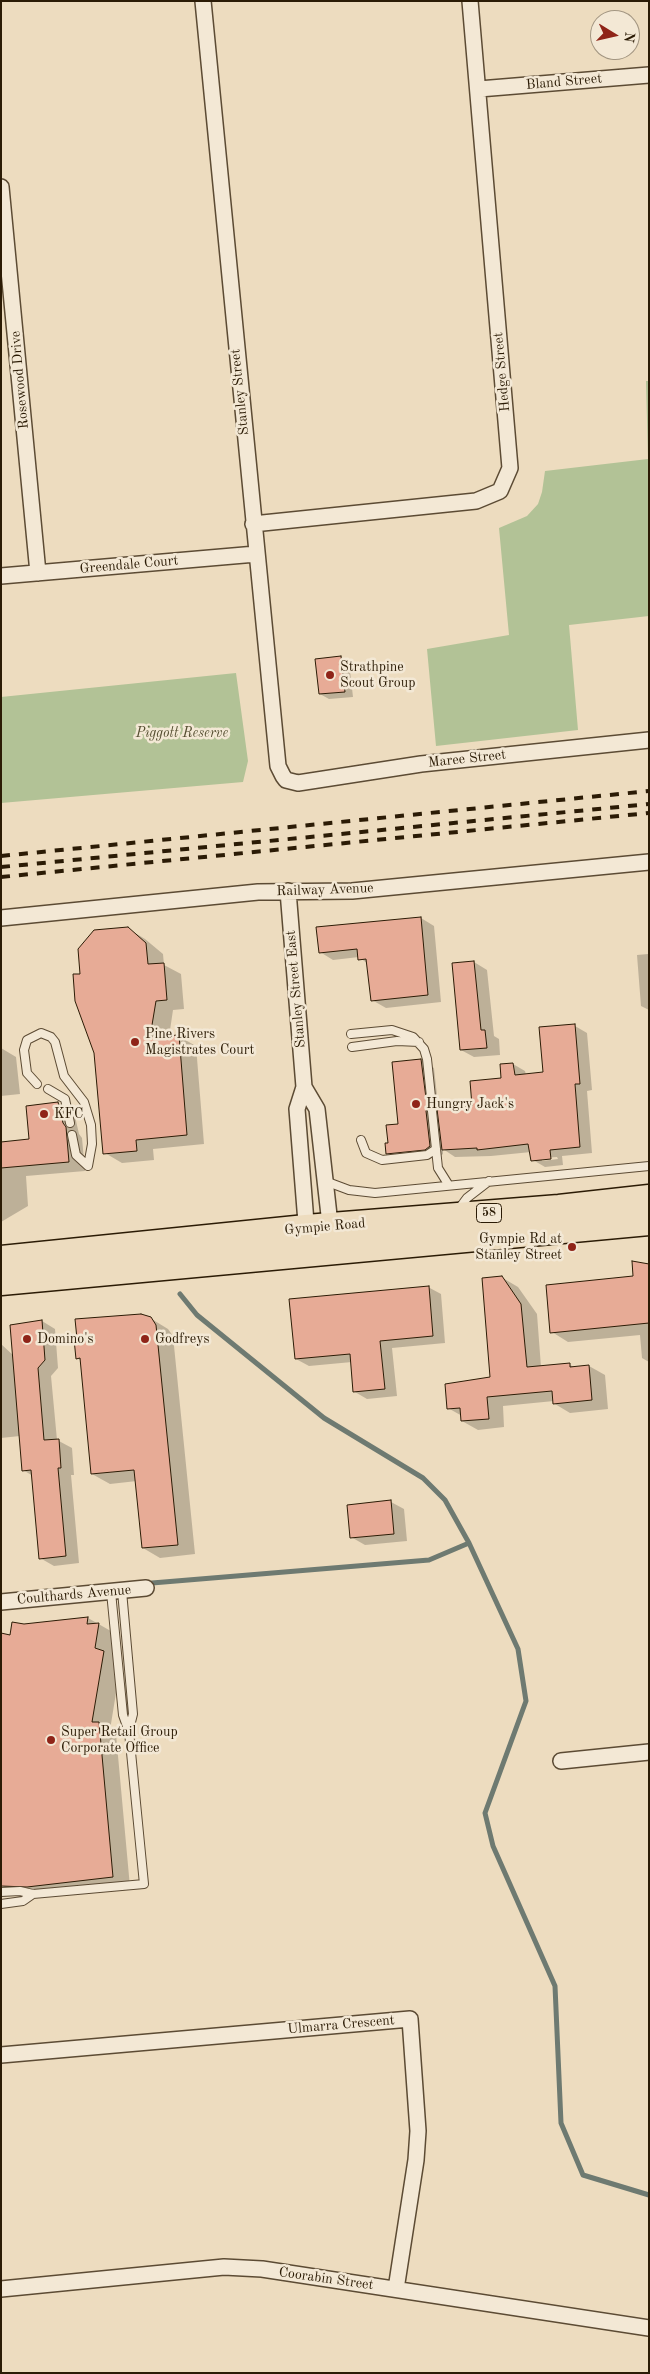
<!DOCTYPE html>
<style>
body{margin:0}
#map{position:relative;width:650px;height:2374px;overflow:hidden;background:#eddcbf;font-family:"Old Standard TT",serif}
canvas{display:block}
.frame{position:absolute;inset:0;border:2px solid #2b1b05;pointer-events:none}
.north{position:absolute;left:590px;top:10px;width:50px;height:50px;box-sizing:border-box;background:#f3e8d5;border:1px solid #a39682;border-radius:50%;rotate:99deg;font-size:14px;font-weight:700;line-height:20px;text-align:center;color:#2b1b05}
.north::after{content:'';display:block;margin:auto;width:18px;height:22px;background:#8f2418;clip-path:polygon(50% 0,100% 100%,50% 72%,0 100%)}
</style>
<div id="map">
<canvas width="650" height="2374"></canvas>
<div class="frame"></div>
<div class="north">N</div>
</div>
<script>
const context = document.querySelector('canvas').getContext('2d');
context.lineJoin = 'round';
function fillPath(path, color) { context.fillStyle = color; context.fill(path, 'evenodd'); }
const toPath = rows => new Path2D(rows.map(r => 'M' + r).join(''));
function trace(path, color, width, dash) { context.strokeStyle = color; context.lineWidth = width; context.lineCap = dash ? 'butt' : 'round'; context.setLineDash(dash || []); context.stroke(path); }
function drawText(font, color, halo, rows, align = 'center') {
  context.font = font + ' "Old Standard TT",serif'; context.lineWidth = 5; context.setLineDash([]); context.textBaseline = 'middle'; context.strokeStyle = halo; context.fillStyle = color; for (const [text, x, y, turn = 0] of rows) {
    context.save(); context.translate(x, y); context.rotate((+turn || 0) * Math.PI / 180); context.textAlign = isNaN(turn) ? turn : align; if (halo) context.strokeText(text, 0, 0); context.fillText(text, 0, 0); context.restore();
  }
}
fillPath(toPath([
 [646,381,649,381,649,616,569,625,578,730,436,746,427,649,509,635,499,528,527,516,538,504,542,492,545,471,648,459],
 [236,673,248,761,243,782,1,803,1,697]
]), '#b2c296');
fillPath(toPath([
 [340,657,349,662,353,697,329,699,320,694],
 [421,918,434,926,441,1002,386,1008,372,1000,368,964,359,957,333,960,320,952],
 [127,928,145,939,163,954,164,965,181,974,184,1009,173,1010,169,1037,178,1036,196,1046,204,1144,153,1149,154,1160,122,1163,105,1153,95,1053,82,975],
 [649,951,649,1010,641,1006,637,955,648,954],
 [474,962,487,970,494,1036,499,1039,500,1055,474,1057,461,1050,453,964],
 [575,1026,587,1033,592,1090,587,1091,592,1153,562,1156,563,1165,545,1167,533,1160,531,1152,491,1156,455,1157,443,1149,443,1154,439,1157,400,1161,387,1153,399,1125,421,1060,434,1068,438,1104,448,1110,474,1107,503,1079,513,1064,525,1071,526,1075,545,1073],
 [557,1157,558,1159,542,1161,542,1158],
 [1,1048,16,1057,20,1094,1,1096],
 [58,1103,74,1112,79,1134,82,1138,85,1171,26,1176,28,1206,1,1222,1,1143,30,1140],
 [649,1266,649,1362,642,1358,640,1335,568,1342,552,1332],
 [501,1277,518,1287,537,1314,541,1367,569,1364,575,1368,589,1366,605,1375,608,1409,570,1413,555,1404,554,1401,503,1406,504,1427,478,1430,462,1421,462,1416,448,1408,492,1378],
 [428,1287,441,1294,445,1343,392,1348,397,1396,367,1399,355,1392,352,1362,309,1366,296,1359],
 [150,1318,168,1329,173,1336,195,1554,160,1558,143,1548,137,1481,110,1484,92,1474,82,1361,77,1358,76,1320],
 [42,1321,55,1329,58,1368,51,1376,57,1440,72,1448,74,1475,71,1475,79,1563,54,1566,40,1558,33,1476,23,1470,20,1436,1,1438,1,1344,14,1356],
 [391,1502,404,1509,407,1541,365,1545,351,1537],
 [88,1618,116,1634,113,1657,121,1662,110,1730,116,1734,130,1887,45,1896,20,1896,3,1886,10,1637,24,1625]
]), '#0003');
trace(toPath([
 [180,1294,197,1315,324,1418,423,1478,445,1500,469,1543,518,1649,526,1701,485,1813,493,1846,555,1986,561,2123,583,2175,649,2195],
 [152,1583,429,1560,469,1543]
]), '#6e7a71', 5);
const building = toPath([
 [341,656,345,692,319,694,315,659,341,656],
 [421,917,428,995,371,1001,366,959,358,960,357,949,319,953,316,927,421,917],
 [128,927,146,943,148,964,164,963,167,1000,156,1001,150,1037,179,1035,187,1135,136,1140,137,1151,103,1154,94,1053,75,1001,73,974,80,974,78,949,94,930,128,927],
 [474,961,481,1030,485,1030,487,1048,460,1050,452,963,474,961],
 [575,1024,580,1084,575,1084,580,1147,550,1150,551,1159,531,1161,528,1144,477,1150,477,1148,442,1150,437,1109,472,1106,470,1081,501,1078,500,1064,513,1063,515,1075,543,1072,539,1027,575,1024],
 [421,1059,426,1098,429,1102,435,1101,436,1107,429,1106,426,1111,430,1146,425,1150,386,1154,385,1143,388,1143,386,1125,398,1124,392,1062,421,1059],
 [58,1102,63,1123,66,1127,69,1162,1,1168,1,1142,29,1139,26,1106,58,1102],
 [632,1261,649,1264,649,1323,550,1333,546,1285,633,1276,632,1261],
 [502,1276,521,1304,527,1367,570,1363,570,1367,589,1365,592,1400,553,1404,552,1391,487,1397,489,1419,461,1421,460,1408,447,1409,445,1384,490,1377,482,1278,502,1276],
 [429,1286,433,1336,380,1341,385,1389,353,1392,350,1354,295,1359,289,1299,429,1286],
 [141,1314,151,1317,156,1325,178,1545,142,1548,134,1470,91,1474,80,1358,76,1359,74,1339,77,1339,75,1319,141,1314],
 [42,1320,45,1360,38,1368,44,1440,59,1439,61,1468,58,1468,66,1556,39,1559,31,1470,22,1471,10,1325,42,1320],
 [391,1500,394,1534,350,1538,347,1505,391,1500],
 [88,1617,87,1624,99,1623,95,1648,104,1651,92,1722,99,1722,113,1877,27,1887,1,1886,1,1633,10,1635,12,1622,24,1624,88,1617]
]);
fillPath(building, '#e7ab96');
trace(building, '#2b1b05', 1);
const service = toPath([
 [351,1034,392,1030,413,1037,424,1049,427,1059,431,1097],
 [352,1047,397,1041,419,1042],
 [37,1084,27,1073,24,1050,27,1040,41,1033,51,1037,55,1042,64,1076,84,1102,91,1125,92,1144,88,1166,76,1155,72,1135],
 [48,1089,65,1099,70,1123],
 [432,1111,438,1168,448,1184],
 [361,1140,366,1153,382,1160,427,1155,436,1149],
 [325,1181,349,1190,375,1193,649,1166],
 [458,1210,467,1198,489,1181],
 [122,1591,133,1714,129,1730],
 [1,1892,20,1891,33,1894,144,1884,129,1732,123,1715,111,1592],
 [1,1904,23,1901,33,1894]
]);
const minor = toPath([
 [203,1,278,766,283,776,286,780,298,783,421,764,649,740],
 [479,89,649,75],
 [1,187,38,573],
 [253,524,476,501,500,491,510,468,470,1],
 [1,576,256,554],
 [288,891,304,1087,297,1109,307,1235],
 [1,918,258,892,352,891,649,862],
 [304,1087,317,1109,331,1233],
 [1,1602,146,1588],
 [561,1761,649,1752],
 [1,2055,410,2019,418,2131,416,2160,396,2289],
 [1,2289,224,2267,262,2269,649,2328]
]);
const trunk = toPath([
 [1,1259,306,1228,559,1208,649,1198],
 [1,1282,649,1222]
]);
trace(service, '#5c4b34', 10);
trace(minor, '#5c4b34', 18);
trace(trunk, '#2b1b05', 29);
trace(service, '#f3e8d5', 8);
trace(minor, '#f3e8d5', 15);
trace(trunk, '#eddcbf', 26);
trace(toPath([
 [1,856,649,791],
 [1,867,649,804],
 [1,877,649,813]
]), '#2b1b05', 4, [9, 9]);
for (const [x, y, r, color] of [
 [330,675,5,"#8f2418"],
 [135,1042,5,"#8f2418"],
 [416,1104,5,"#8f2418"],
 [44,1114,5,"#8f2418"],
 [572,1247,5,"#8f2418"],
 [27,1339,5,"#8f2418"],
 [145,1339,5,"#8f2418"],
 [51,1740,5,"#8f2418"]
]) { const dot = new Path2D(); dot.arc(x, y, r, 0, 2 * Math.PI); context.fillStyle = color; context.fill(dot); trace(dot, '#f3e8d5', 2); }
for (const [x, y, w] of [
 [489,1213,25]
]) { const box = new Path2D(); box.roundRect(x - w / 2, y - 9.5, w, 19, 4); context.fillStyle = '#f3e8d5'; context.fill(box); trace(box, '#2b1b05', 1); }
drawText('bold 12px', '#2b1b05', null, [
 ["58",489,1213]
]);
drawText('14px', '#2b1b05', '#f3e8d5', [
 ["Bland Street",564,82,-5],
 ["Hedge Street",502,372,-95],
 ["Rosewood Drive",20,380,-95],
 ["Stanley Street",240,392,-96],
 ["Greendale Court",129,565,-5],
 ["Maree Street",467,759,-6],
 ["Railway Avenue",325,890,-2],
 ["Stanley Street East",296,989,-95],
 ["Gympie Road",325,1227,-5],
 ["Coulthards Avenue",74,1595,-5],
 ["Ulmarra Crescent",341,2025,-5],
 ["Coorabin Street",326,2279,8]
]);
drawText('14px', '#2b1b05', '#f3e8d5', [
 ["Strathpine",340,667],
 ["Scout Group",340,683],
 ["Pine Rivers",145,1034],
 ["Magistrates Court",145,1050],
 ["Hungry Jack's",426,1104],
 ["KFC",54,1114],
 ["Gympie Rd at",562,1239,"right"],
 ["Stanley Street",562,1255,"right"],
 ["Domino's",37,1339],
 ["Godfreys",155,1339],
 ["Super Retail Group",61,1732],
 ["Corporate Office",61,1748]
], 'left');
drawText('italic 14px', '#544d30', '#f3e8d5', [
 ["Piggott Reserve",182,733]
]);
</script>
